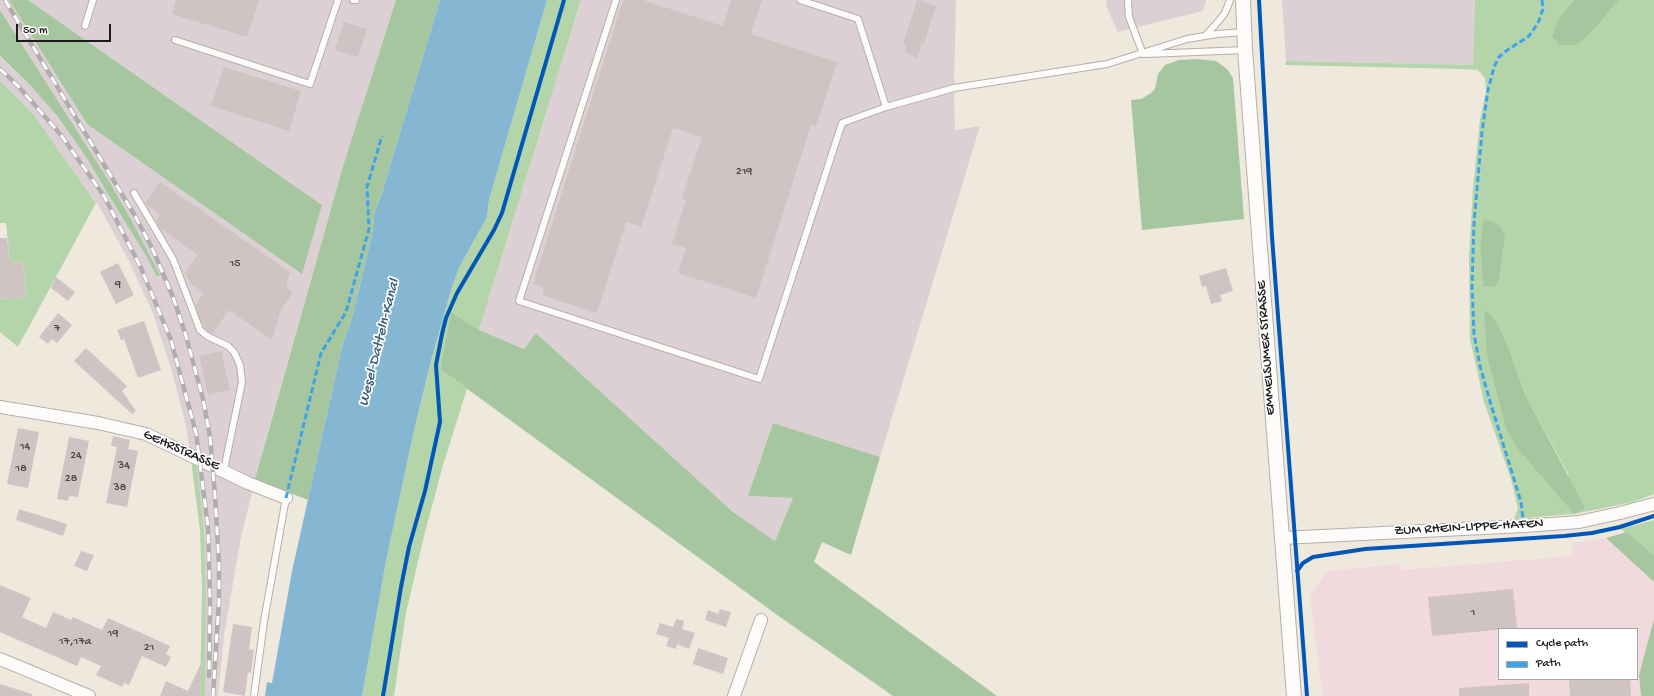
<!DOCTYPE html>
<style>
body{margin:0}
#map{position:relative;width:1654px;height:696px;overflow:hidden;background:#efe8dd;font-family:"Gochi Hand",sans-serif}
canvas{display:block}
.legend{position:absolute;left:1498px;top:628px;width:140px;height:52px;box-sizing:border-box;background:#fff;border:1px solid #a4a4a4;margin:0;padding:5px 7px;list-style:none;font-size:12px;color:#1c1c1c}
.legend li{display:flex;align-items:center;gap:8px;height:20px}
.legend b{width:20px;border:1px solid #a4a4a4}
.scale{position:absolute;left:16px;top:24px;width:95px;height:18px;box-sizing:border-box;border:2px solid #1c1c1c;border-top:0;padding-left:5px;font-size:12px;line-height:14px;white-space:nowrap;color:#1c1c1c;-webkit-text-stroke:3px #fff;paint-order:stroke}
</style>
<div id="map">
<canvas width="1654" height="696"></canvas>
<ul class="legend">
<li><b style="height:5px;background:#0057b8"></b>Cycle path</li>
<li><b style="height:5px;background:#3da2ea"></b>Path</li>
</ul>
<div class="scale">50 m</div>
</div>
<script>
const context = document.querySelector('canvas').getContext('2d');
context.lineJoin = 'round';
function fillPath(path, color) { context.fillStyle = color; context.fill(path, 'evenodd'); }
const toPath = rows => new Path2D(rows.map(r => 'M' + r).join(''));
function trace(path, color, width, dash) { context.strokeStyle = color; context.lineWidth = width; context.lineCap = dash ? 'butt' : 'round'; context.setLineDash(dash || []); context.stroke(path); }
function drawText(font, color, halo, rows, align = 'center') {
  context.font = font + ' "Gochi Hand",sans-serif'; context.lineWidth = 3.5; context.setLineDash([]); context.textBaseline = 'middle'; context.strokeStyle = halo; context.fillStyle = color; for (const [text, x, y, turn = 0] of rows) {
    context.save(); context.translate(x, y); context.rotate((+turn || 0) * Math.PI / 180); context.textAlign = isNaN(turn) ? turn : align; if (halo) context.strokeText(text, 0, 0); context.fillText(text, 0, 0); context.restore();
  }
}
fillPath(toPath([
 [1606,538,1654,582,1654,619,1639,675,1641,696,1323,696,1310,595,1327,571,1399,564,1402,570,1573,556,1572,543],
 [1499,629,1637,629,1637,679,1499,679]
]), '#f1dade');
fillPath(toPath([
 [0,0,9,0,87,124,322,205,28,0,396,0,343,166,264,445,241,537,224,635,218,696,205,696,205,562,198,473,191,460,186,426,171,368,153,313,128,259,100,208,34,115,0,81,0,57,30,85,58,117,86,157,111,199,146,256,157,277,160,275,132,221,109,181,0,10],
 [216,459,245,474,243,483,217,470],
 [581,0,956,0,954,88,955,130,980,126,880,457,773,423,748,496,793,498,775,541,733,512,536,333,524,349,479,330],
 [1107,0,1206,0,1203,11,1118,32,1106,6],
 [1282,0,1475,0,1473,65,1286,61]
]), '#ddd0d5');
fillPath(toPath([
 [547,0,581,0,479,330,451,312,440,369,467,389,443,465,424,536,406,613,394,696,362,696,386,561,415,426,432,357,452,287,459,268,487,217,489,200],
 [1475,0,1574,0,1558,19,1560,45,1576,45,1590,34,1619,0,1654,0,1654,494,1633,502,1574,514,1514,519,1518,509,1511,479,1484,402,1470,339,1469,256,1473,188,1480,120,1486,91,1485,78,1478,70,1463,69,1285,65,1286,61,1473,65],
 [1483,220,1492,221,1505,237,1500,277,1495,287,1483,285,1480,249],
 [1510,352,1525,394,1568,474,1574,514,1521,453],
 [0,81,34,115,96,203,18,347,0,332,0,299,26,297,23,262,10,263,6,223,0,223],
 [191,460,195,461,198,473,204,534,206,595,205,696,200,696,202,588,200,530],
 [1654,520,1654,555,1621,529]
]), '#b4d5aa');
fillPath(toPath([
 [9,0,28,0,322,205,302,274,87,124],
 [396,0,440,0,382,193,375,211,372,235,352,318,343,343,308,500,255,479,343,166],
 [1574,0,1619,0,1590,34,1576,45,1560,45,1552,37,1558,19],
 [0,10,109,181,132,221,160,275,157,277,146,256,111,199,86,157,58,117,30,85,0,56],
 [1198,59,1216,61,1227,69,1233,78,1244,219,1142,230,1131,100,1141,99,1151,93,1155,89,1158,74,1165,65,1179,60],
 [1483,219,1492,221,1501,227,1505,237,1500,277,1495,287,1483,286,1480,249],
 [1484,310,1490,314,1499,327,1510,352,1525,394,1585,508,1574,514,1521,453,1507,431,1487,356],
 [451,312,479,330,524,349,536,333,733,512,775,541,793,498,748,496,773,423,880,457,851,555,822,542,814,562,997,696,893,696,780,617,440,369],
 [1626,532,1654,555,1654,582,1606,538],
 [1654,619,1654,696,1641,696,1639,675]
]), '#a6c6a0');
fillPath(toPath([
 [440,0,547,0,489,200,487,217,459,268,452,287,432,357,415,426,386,561,362,696,265,696,267,682,272,683,292,571,343,343,352,318,372,235,375,211,382,193]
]), '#85b7d3');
fillPath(toPath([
 [176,0,259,0,247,37,172,14],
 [623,0,643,0,723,26,731,0,762,0,751,34,837,62,816,127,811,125,756,298,678,273,686,248,672,244,686,200,682,198,702,137,673,128,641,227,626,222,597,313,542,295,544,287,533,284],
 [917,0,936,6,924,44,922,43,917,59,905,52,906,46,903,44],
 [344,22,367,29,358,57,335,50],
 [224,67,301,91,289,131,211,106],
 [160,182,290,272,286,287,293,292,280,312,272,340,229,310,212,334,204,327,195,305,204,293,191,284,185,273,198,255,160,228,156,221,160,214,145,203],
 [0,238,7,238,10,263,23,262,26,297,0,299],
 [118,263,134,295,116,304,100,272],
 [1226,268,1233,291,1220,295,1222,301,1211,304,1206,286,1202,287,1199,276],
 [56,277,75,292,68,301,51,288],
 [58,313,72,325,57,343,52,339,48,344,39,337],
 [144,321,161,370,138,378,124,339,121,340,117,330],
 [86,348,127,386,122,391,136,411,132,414,74,361],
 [221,351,230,390,208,395,199,356],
 [18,428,39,432,28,488,7,484],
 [113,436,130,440,128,449,138,451,127,507,106,503,117,447,111,446],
 [69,437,89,441,78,497,69,496,68,501,57,499],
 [19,509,67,524,63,536,16,520],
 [81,551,94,555,87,571,74,566],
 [0,585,31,598,22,617,46,628,53,612,71,620,73,617,102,630,108,618,170,646,166,654,171,657,166,667,142,656,129,685,124,683,122,687,96,675,101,666,81,657,77,666,0,632],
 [1513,589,1517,628,1432,636,1428,597],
 [720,609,731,612,726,627,705,620,708,610,718,614],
 [676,619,684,621,682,629,695,633,689,649,677,644,676,649,666,646,669,638,656,634,660,623,673,627],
 [233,624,252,627,249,649,254,650,251,673,248,672,245,696,223,692],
 [698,648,728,658,723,674,693,664],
 [201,663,200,696,160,696,166,681,188,691],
 [1585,679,1630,679,1631,696,1570,696,1569,680],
 [1529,683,1529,696,1459,696,1459,688],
 [0,684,32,694,32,696,0,696]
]), '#d0c3c3');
const service = toPath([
 [353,0,356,0],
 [616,0,519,301,759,379,842,123,886,107,954,88,1107,64,1187,39,1217,34,1244,32],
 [800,0,858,19,886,107],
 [1128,0,1129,17,1143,54],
 [85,26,93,0],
 [1205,36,1217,23,1225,13,1230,0],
 [175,40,310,84,338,0],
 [1147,54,1245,50],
 [134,193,173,259,200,330,207,336,228,346,234,352,240,365,242,382,224,470],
 [254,696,264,621,286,498]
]);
const minor = toPath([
 [0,407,98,423,146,434,248,483,286,498],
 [1282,538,1524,526,1579,522,1620,513,1654,504],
 [0,659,89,696],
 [734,696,761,620]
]);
const tertiary = toPath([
 [1243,0,1245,50,1294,696]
]);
trace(service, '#b4afa9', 8);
trace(minor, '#b4afa9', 14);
trace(tertiary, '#b4afa9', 16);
trace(service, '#fdfcfa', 6);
trace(minor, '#fdfcfa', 12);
trace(tertiary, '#fdfcfa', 14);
const rail = toPath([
 [5,0,135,216,152,248,173,297,186,336,203,399,210,437,215,496,219,564,219,601,213,696],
 [0,69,18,86,61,135,104,196,141,268,171,340,196,433,208,527,210,600,209,676]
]);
trace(rail, '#afaead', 4.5);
trace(rail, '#fff', 3, [9]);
trace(toPath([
 [286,498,321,353,346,312,369,229,367,187,382,136],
 [1524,526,1521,502,1489,398,1480,366,1474,334,1472,285,1474,223,1482,132,1488,90,1494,67,1499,57,1506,51,1529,36,1538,23,1543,9,1542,0]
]), '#3da2ea', 3, [6, 3]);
trace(toPath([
 [1259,0,1272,237,1307,696],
 [1297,571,1303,563,1313,557,1365,549,1564,536,1592,533,1620,527,1654,516],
 [383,696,401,587,409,547,425,491,440,422,436,365,442,334,446,318,457,293,494,230,502,213,564,0]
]), '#0057b8', 4);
drawText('12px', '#494646', null, [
 ["219",744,172],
 ["15",235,264],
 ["9",118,285],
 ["7",57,329],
 ["14",25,447],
 ["24",76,456],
 ["34",124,466],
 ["18",21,469],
 ["28",71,479],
 ["38",120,488],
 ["1",1473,613],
 ["19",113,634],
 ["17,17a",75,642],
 ["21",149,648]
]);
drawText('14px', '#1c1c1c', '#fff', [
 ["EMMELSUMER STRASSE",1267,348,-94],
 ["GEHRSTRASSE",181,451,24],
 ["ZUM RHEIN-LIPPE-HAFEN",1469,528,-3]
]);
drawText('italic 15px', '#3a5f76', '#fff', [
 ["Wesel-Datteln-Kanal",380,343,-76]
]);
</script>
